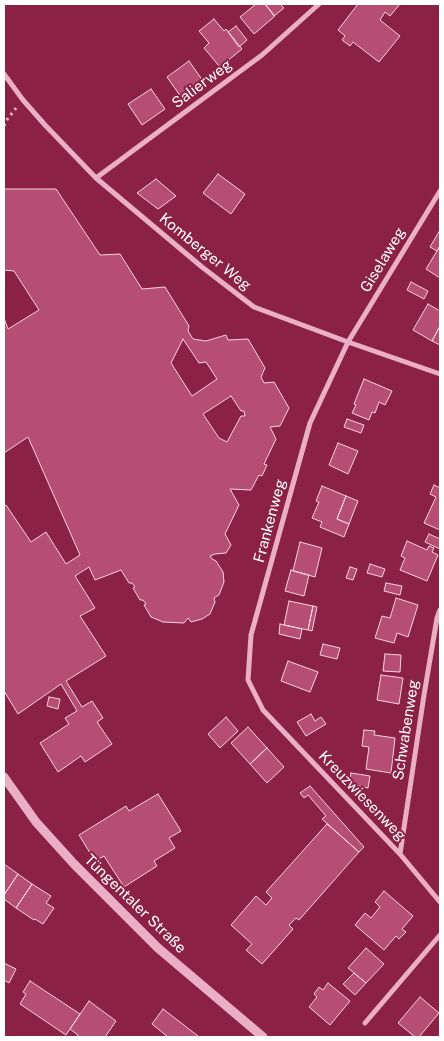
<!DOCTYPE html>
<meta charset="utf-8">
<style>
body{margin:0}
#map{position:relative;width:444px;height:1041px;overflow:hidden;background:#8c2146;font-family:"Public Sans",sans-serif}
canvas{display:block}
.frame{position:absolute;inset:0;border:5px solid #fff;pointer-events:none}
</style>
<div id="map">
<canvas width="444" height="1041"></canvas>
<div class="frame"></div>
</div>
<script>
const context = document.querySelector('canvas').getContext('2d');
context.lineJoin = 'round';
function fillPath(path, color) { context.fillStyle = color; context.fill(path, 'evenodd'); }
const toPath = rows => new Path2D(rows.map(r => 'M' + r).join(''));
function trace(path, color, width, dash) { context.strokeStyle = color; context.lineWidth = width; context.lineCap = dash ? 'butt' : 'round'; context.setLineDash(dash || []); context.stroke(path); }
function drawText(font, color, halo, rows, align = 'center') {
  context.font = font + ' "Public Sans",sans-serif'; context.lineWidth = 4; context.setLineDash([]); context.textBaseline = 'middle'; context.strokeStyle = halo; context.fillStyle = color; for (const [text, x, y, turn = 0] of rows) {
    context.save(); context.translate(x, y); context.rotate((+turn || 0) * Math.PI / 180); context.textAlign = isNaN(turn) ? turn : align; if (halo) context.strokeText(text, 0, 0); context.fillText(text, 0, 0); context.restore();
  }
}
const building = toPath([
 [256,4,265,4,275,16,254,34,240,17,256,4],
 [265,4,280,4,284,8,274,16,265,4],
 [358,4,400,4,390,16,385,12,380,20,400,36,379,62,353,42,350,46,342,40,345,36,338,30,358,4],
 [214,19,224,31,226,29,242,49,220,67,204,48,209,43,199,31,214,19],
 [236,26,247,40,239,47,228,32,236,26],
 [189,61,203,81,181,97,167,77,189,61],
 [151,89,165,109,142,125,128,104,151,89],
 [218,174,245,194,231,214,203,193,218,174],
 [156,179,176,196,158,209,137,193,156,179],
 [4,189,56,189,100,255,120,254,142,289,165,287,189,326,188,331,193,339,206,341,226,335,228,340,248,339,265,368,261,377,264,383,274,382,289,408,280,426,270,427,276,439,264,464,267,465,262,476,259,475,251,490,230,489,239,505,225,534,231,545,226,553,215,554,210,556,212,559,216,561,223,572,224,582,219,595,214,598,215,602,210,614,202,619,191,622,188,618,184,623,163,622,151,617,144,605,146,604,143,600,140,600,133,588,135,587,132,583,129,583,121,570,95,580,89,567,75,576,95,608,80,616,106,656,66,681,82,707,92,701,103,718,97,722,112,744,85,762,81,756,58,772,40,743,69,724,65,718,77,711,61,684,18,714,4,691,4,506,6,505,31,542,46,532,66,564,80,555,28,437,4,453,4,318,8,329,39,310,14,271,4,270,4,189],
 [183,339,199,363,206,362,217,379,192,396,171,363,183,339],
 [231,396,241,411,244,411,245,416,241,416,227,442,219,438,203,414,231,396],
 [440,230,440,246,437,251,430,247,440,230],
 [440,246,440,278,426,269,440,246],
 [411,282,428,291,424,299,407,290,411,282],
 [428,304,440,311,440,326,432,341,413,330,428,304],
 [440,326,440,345,432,341,440,326],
 [364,379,392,391,385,405,379,402,375,413,372,412,369,420,352,413,356,405,354,404,364,379],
 [347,419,364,425,361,433,344,427,347,419],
 [338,443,358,451,348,474,329,465,338,443],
 [434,485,440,488,440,530,424,523,436,497,430,494,434,485],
 [322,486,346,496,337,519,349,524,344,537,320,527,322,522,312,518,319,502,316,501,322,486],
 [346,496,358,501,349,524,337,519,346,496],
 [429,534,440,539,440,549,425,542,429,534],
 [407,541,427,550,429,546,434,548,432,552,438,555,427,581,400,570,405,558,401,556,407,541],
 [300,542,322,548,315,577,293,571,300,542],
 [370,564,385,569,382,577,367,573,370,564],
 [350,567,357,569,353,580,346,578,350,567],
 [291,570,309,575,304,596,285,591,291,570],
 [386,583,402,586,400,595,384,591,386,583],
 [396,598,418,605,408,637,397,633,394,643,375,638,382,616,390,618,396,598],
 [289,601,313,606,308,630,284,625,289,601],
 [313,606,317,607,312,631,308,630,313,606],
 [280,624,302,629,300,639,279,634,280,624],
 [323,644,340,648,337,659,320,655,323,644],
 [385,654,401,655,400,672,383,671,385,654],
 [288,661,318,672,310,692,281,681,288,661],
 [381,675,403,678,399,704,377,700,381,675],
 [49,697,60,699,58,709,47,706,49,697],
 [311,714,315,721,321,717,326,724,306,736,297,722,311,714],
 [226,717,238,731,220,748,208,734,226,717],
 [248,727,267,748,250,764,231,743,248,727],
 [364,730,375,731,374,735,395,738,391,773,366,769,369,747,362,746,364,730],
 [267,748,284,767,267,783,250,764,267,748],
 [351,773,370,776,368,788,349,784,351,773],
 [310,786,364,847,359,852,322,819,326,816,308,795,304,798,300,793,310,786],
 [158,794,181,831,169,838,175,848,154,861,157,866,124,887,104,856,95,861,79,835,126,806,129,811,158,794],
 [327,824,359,852,299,920,296,918,289,925,293,929,262,964,246,950,252,944,231,925,256,896,266,905,272,898,266,892,327,824],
 [4,864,18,874,4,895,4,864],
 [18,874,32,884,16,908,4,899,4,895,18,874],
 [32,884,51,896,46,903,54,908,43,924,35,919,34,920,16,908,32,884],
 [384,891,413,916,402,929,406,932,399,939,396,936,384,950,355,925,365,913,371,918,380,907,375,902,384,891],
 [366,948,384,964,366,983,348,968,366,948],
 [4,963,16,969,9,983,4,980,4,963],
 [354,973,366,983,355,995,343,984,354,973],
 [30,981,80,1014,66,1035,20,1004,26,994,23,992,30,981],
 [328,983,350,1001,330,1025,309,1007,317,997,314,994,319,987,323,990,328,983],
 [420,997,439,1013,419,1037,415,1037,398,1023,420,997],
 [89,1001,116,1021,105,1037,77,1037,78,1035,70,1029,89,1001],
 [163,1009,198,1036,197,1037,168,1037,152,1024,163,1009]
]);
fillPath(building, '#b54e72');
trace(building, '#f8d4e1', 1);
trace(toPath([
 [4,126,6,121,16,108]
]), '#ebafc5', 3, [2.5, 4]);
trace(toPath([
 [4,74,23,100,45,125,96,178,202,267,254,307,348,342,440,374],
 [96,178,262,55,319,4],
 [440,191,348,342,310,423,251,635,248,680,263,710,400,854,440,902],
 [400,854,424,695,437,618,440,610],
 [365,1023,440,935]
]), '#ebafc5', 5);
trace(toPath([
 [4,777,36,822,74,864,158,948,263,1037]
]), '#ebafc5', 9);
drawText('15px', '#fff', '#8c2146', [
 ["Salierweg",202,84,-37],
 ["Komberger Weg",205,252,39],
 ["Giselaweg",383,260,-59],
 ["Frankenweg",270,521,-75],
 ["Schwabenweg",406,730,-81],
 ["Kreuzwiesenweg",362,796,46],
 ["Tüngentaler Straße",135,904,44]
]);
</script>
